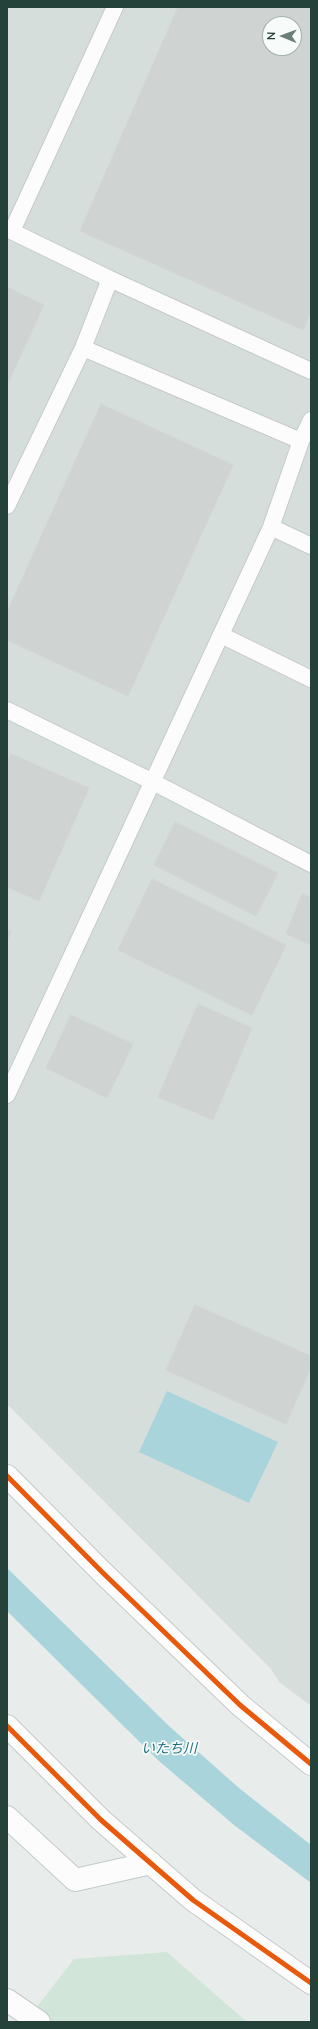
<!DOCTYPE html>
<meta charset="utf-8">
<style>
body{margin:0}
#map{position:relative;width:318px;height:2029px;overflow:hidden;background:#e8edeb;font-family:Lato,sans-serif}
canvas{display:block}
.frame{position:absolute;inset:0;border:8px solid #24423a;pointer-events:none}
.north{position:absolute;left:262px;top:16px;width:40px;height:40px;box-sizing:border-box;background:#f7fbf9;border:1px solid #a3b1ad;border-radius:50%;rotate:271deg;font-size:11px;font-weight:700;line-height:16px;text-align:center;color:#24423a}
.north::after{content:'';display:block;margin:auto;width:14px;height:18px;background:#697e78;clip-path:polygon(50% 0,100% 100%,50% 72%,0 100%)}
</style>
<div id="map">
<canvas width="318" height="2029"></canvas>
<div class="frame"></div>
<div class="north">N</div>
</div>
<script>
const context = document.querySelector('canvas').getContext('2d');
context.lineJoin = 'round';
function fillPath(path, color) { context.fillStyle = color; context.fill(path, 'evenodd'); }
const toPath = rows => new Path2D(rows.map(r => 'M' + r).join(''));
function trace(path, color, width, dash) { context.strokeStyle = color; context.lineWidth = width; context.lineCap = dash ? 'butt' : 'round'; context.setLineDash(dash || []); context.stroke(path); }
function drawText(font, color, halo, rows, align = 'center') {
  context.font = font + ' Lato,"Noto Sans JP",sans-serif'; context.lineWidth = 3.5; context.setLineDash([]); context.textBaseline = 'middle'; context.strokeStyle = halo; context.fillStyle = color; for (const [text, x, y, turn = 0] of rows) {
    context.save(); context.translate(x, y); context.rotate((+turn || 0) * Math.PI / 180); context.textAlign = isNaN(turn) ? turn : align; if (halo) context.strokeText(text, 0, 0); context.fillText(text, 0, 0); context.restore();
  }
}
fillPath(toPath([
 [7,7,311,7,311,1706,279,1682,271,1669,7,1404],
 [270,24,294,24,294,48,270,48]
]), '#d6dedb');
fillPath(toPath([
 [167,1952,247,2022,25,2022,74,1959]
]), '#d1e6d8');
fillPath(toPath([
 [167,1391,278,1442,249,1503,139,1452],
 [7,1568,169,1726,239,1788,311,1845,311,1883,234,1825,159,1761,7,1611]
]), '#a9d4db');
const building = toPath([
 [178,7,311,7,311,311,303,330,80,231,178,7],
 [270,24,294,24,294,48,270,48,270,24],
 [7,287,44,305,7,385,7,287],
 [101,404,233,465,128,696,7,640,7,612,101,404],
 [11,754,89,788,39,901,7,887,7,763,11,754],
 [175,822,278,873,256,916,154,865,175,822],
 [152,879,286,945,252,1015,118,950,152,879],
 [302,894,311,898,311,945,286,934,302,894],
 [7,930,11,931,7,942,7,930],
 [198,1004,252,1028,213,1120,158,1097,198,1004],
 [71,1015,133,1044,107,1098,46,1068,71,1015],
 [195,1305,311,1356,311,1367,286,1424,166,1370,195,1305]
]);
fillPath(building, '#cfd4d2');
trace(building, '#d1d6d4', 1);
const service = toPath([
 [7,229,110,279,311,371],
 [12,231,115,7],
 [83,348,110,279],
 [301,441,311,420],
 [7,506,83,348,301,441,271,527,7,1095],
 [271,527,311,546],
 [221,635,311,679],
 [7,710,153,782,311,864]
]);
const minor = toPath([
 [7,1476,102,1572,240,1705,311,1764],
 [7,1726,101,1820,193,1900,311,1983],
 [7,1817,75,1880,151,1863],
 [7,2000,39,2022]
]);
trace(service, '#c5cac8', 18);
trace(minor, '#c5cac8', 24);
trace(service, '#fcfcfc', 16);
trace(minor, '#fcfcfc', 22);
trace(toPath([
 [7,1476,102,1572,240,1705,311,1764],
 [7,1726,101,1820,193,1900,311,1983]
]), '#e8590c', 5);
drawText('italic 14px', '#1c6f80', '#f7fbf9', [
 ["いたち川",169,1748]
]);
</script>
